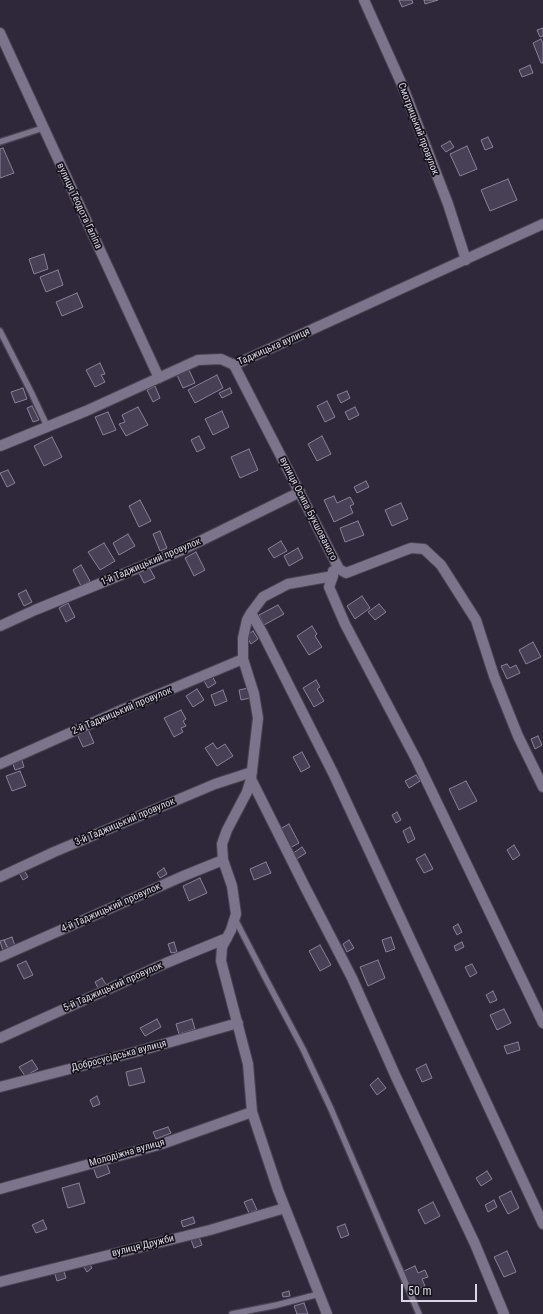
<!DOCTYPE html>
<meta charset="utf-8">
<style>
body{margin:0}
#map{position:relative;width:543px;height:1314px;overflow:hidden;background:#2f283a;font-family:"Roboto Condensed",sans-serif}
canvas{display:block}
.scale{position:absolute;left:401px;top:1284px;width:76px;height:18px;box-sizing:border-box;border:2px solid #dbd6e3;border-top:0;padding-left:5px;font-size:12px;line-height:14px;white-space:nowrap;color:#dbd6e3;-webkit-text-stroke:3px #16121b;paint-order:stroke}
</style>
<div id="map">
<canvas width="543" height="1314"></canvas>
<div class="scale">50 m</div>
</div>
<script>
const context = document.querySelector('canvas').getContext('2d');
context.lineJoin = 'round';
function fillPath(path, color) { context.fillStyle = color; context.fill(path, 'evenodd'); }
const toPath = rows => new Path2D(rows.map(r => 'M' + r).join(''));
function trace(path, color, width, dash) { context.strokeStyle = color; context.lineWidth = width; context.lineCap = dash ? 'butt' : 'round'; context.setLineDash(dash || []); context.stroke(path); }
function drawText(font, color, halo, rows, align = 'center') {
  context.font = font + ' "Roboto Condensed",sans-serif'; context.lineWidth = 3.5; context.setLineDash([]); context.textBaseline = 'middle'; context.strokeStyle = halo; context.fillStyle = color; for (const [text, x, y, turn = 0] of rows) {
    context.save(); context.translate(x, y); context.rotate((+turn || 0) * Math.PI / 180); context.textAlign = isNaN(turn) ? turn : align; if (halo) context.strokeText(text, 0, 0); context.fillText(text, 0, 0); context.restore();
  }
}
const building = toPath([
 [399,0,412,0,413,3,402,7,399,0],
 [424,0,438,0,425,4,424,0],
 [543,28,543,36,540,37,537,30,543,28],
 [541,39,543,43,543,63,541,63,533,43,541,39],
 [530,65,533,73,522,77,519,70,530,65],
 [488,137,493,147,485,150,481,140,488,137],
 [450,141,454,147,446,152,441,146,450,141],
 [467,146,477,169,460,176,450,154,467,146],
 [3,148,14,173,0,178,0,149,3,148],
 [508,179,517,200,490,211,481,190,508,179],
 [44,254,48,269,34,274,29,259,44,254],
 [58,270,63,285,46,292,40,277,58,270],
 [77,293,83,307,62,316,56,302,77,293],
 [100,363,105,374,101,375,105,382,95,387,86,370,100,363],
 [189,370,195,383,183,388,177,375,189,370],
 [217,375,223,388,195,403,188,390,217,375],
 [155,386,160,398,153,402,147,390,155,386],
 [23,388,27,399,15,403,11,392,23,388],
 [230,388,232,393,222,398,219,393,230,388],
 [347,391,350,398,341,403,337,395,347,391],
 [327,401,335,417,325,422,317,406,327,401],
 [32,406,39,420,33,422,27,408,32,406],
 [138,407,148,425,126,436,119,424,125,422,122,415,138,407],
 [355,407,359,415,349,420,345,412,355,407],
 [222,411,229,427,213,435,205,419,222,411],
 [108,412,116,430,103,435,95,417,108,412],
 [199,436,205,448,197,452,191,440,199,436],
 [322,436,331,454,317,461,308,444,322,436],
 [52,437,62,457,44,466,34,446,52,437],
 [249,449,258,470,240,478,231,457,249,449],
 [8,470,15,483,7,487,0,473,8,470],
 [366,481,369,487,357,493,354,487,366,481],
 [334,496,337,503,350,497,354,504,350,506,353,513,334,522,324,500,334,496],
 [140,500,151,521,139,527,129,506,140,500],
 [401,503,408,519,392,526,385,510,401,503],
 [358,521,364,535,345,542,340,528,358,521],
 [160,531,167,548,160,551,153,534,160,531],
 [128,534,135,546,119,555,113,543,128,534],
 [281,541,287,551,274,558,268,549,281,541],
 [104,543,115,561,100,570,88,552,104,543],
 [298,548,303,558,289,566,284,556,298,548],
 [196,552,205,570,194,576,185,558,196,552],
 [81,565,90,581,81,586,73,570,81,565],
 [148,565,155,578,144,583,138,571,148,565],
 [26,590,32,602,24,606,18,594,26,590],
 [362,596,370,608,355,619,347,606,362,596],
 [68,603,75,617,66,622,59,608,68,603],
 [379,604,386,612,375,620,368,612,379,604],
 [278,605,284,614,264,625,259,615,278,605],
 [312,626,317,634,315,636,322,647,309,655,297,636,312,626],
 [253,631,258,639,251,644,246,636,253,631],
 [533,642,541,657,526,664,519,650,533,642],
 [507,664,510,668,516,665,520,673,507,679,501,666,507,664],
 [211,674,216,683,208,688,203,679,211,674],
 [316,680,320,687,317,689,324,701,314,707,303,688,316,680],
 [248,688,250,698,241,700,239,690,248,688],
 [197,689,204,700,193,707,186,696,197,689],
 [223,690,227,701,215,706,211,695,223,690],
 [181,710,186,719,183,721,186,726,181,728,183,732,174,737,164,718,181,710],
 [88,729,94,743,83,747,77,734,88,729],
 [538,736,542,745,535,749,531,739,538,736],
 [213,743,217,749,225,744,233,756,217,766,205,748,213,743],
 [302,752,310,767,301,772,293,757,302,752],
 [22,760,24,767,15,770,13,764,22,760],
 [20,771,26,786,12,791,6,776,20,771],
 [416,775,420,781,409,788,405,781,416,775],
 [466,781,477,801,459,810,449,789,466,781],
 [397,812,401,820,396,823,392,815,397,812],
 [289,824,299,843,290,848,280,829,289,824],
 [410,827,415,839,408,843,403,831,410,827],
 [514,845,520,855,513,860,507,850,514,845],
 [302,847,306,853,295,860,292,854,302,847],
 [425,854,433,869,424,873,416,859,425,854],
 [266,862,271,873,254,880,250,869,266,862],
 [164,868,167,874,160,878,157,873,164,868],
 [24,870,28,877,23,880,19,873,24,870],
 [200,878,207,893,189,901,183,886,200,878],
 [458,924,462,932,457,935,453,927,458,924],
 [12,937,15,946,8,949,4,940,12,937],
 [391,937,395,949,386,952,382,940,391,937],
 [4,940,8,949,3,951,0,941,4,940],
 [349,940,354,948,347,952,343,944,349,940],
 [174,942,177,952,171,953,168,944,174,942],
 [462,942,464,947,456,951,454,946,462,942],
 [320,945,331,965,320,971,309,951,320,945],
 [378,960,385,978,368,986,360,967,378,960],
 [26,961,33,975,24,979,17,965,26,961],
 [472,964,477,973,470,977,465,967,472,964],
 [102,978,107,986,99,990,95,982,102,978],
 [493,991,497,1000,490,1003,486,995,493,991],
 [504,1009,511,1023,497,1030,490,1015,504,1009],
 [157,1019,161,1027,145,1036,140,1028,157,1019],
 [192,1019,195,1029,179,1034,176,1024,192,1019],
 [518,1042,520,1050,507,1054,504,1046,518,1042],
 [32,1060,38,1069,25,1076,19,1067,32,1060],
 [426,1064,432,1078,422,1082,416,1069,426,1064],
 [141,1068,145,1082,129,1086,126,1072,141,1068],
 [378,1078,386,1088,377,1095,370,1085,378,1078],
 [97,1096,100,1104,93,1107,90,1100,97,1096],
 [168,1127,171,1133,156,1139,153,1132,168,1127],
 [106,1162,110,1173,97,1178,93,1167,106,1162],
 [487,1171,492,1179,481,1186,476,1178,487,1171],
 [79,1183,85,1203,68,1208,62,1188,79,1183],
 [511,1191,519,1208,508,1214,499,1197,511,1191],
 [252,1199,257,1210,249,1213,244,1202,252,1199],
 [494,1200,497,1207,488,1212,485,1205,494,1200],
 [433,1202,440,1216,425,1224,418,1210,433,1202],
 [193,1217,195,1223,183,1227,181,1221,193,1217],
 [43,1220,47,1229,36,1233,32,1225,43,1220],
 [345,1224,349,1235,341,1238,337,1227,345,1224],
 [198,1234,202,1245,194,1248,190,1237,198,1234],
 [507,1251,516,1272,504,1277,494,1257,507,1251],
 [87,1260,92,1268,87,1272,82,1264,87,1260],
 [415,1266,418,1273,425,1270,428,1277,422,1279,425,1286,412,1291,404,1271,415,1266],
 [63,1268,66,1278,57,1281,54,1271,63,1268],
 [289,1291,290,1296,283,1297,282,1293,289,1291],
 [304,1303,308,1314,297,1314,294,1306,304,1303]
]);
fillPath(building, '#484054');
trace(building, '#898198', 1);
const lane = toPath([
 [0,142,43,128],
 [0,331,31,392,47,426],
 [235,919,267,981,303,1049,331,1109,419,1314],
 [232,1314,277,1305,319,1294]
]);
const street = toPath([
 [364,0,403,87,448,204,466,260],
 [0,33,159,378],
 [234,365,339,569,346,573,411,548,424,549,441,565,476,620,494,676,518,736,543,787],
 [0,446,86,411,198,360,221,359,234,365,543,224],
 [333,571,333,576,329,587,345,624,416,759,543,1023],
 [251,613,263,634,333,773,543,1224],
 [0,626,35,610,182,550,300,492],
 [0,764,119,711,243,659],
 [251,779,305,887,352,978,396,1077,475,1244,504,1314],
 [0,877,54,852,215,784,252,772],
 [0,957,181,877,223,860],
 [0,1038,166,963,227,938],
 [0,1087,139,1051,238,1023],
 [0,1189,162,1144,252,1112],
 [0,1282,210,1230,285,1208],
 [327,1314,278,1190,252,1112,248,1064,221,961,222,947,231,930,236,914,232,886,223,860,222,844,227,830,247,792,251,779,258,718,254,694,243,659,243,638,247,620,251,613,263,597,288,584,333,576]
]);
trace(lane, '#4a4353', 8);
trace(street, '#4a4353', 12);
trace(lane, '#7c748a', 5.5);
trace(street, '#7c748a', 10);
drawText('10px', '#dbd6e3', '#16121b', [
 ["Смотрицький провулок",418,129,69],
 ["вулиця Теодота Галіпа",79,206,65],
 ["Таджицька вулиця",274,347,-24],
 ["вулиця Осипа Букшованого",308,509,63],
 ["1-й Таджицький провулок",151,562,-23],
 ["2-й Таджицький провулок",122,711,-23],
 ["3-й Таджицький провулок",125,822,-23],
 ["4-й Таджицький провулок",111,908,-24],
 ["5-й Таджицький провулок",113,987,-24],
 ["Добросусідська вулиця",119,1056,-15],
 ["Молодіжна вулиця",127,1153,-16],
 ["вулиця Дружби",143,1246,-14]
]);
</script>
